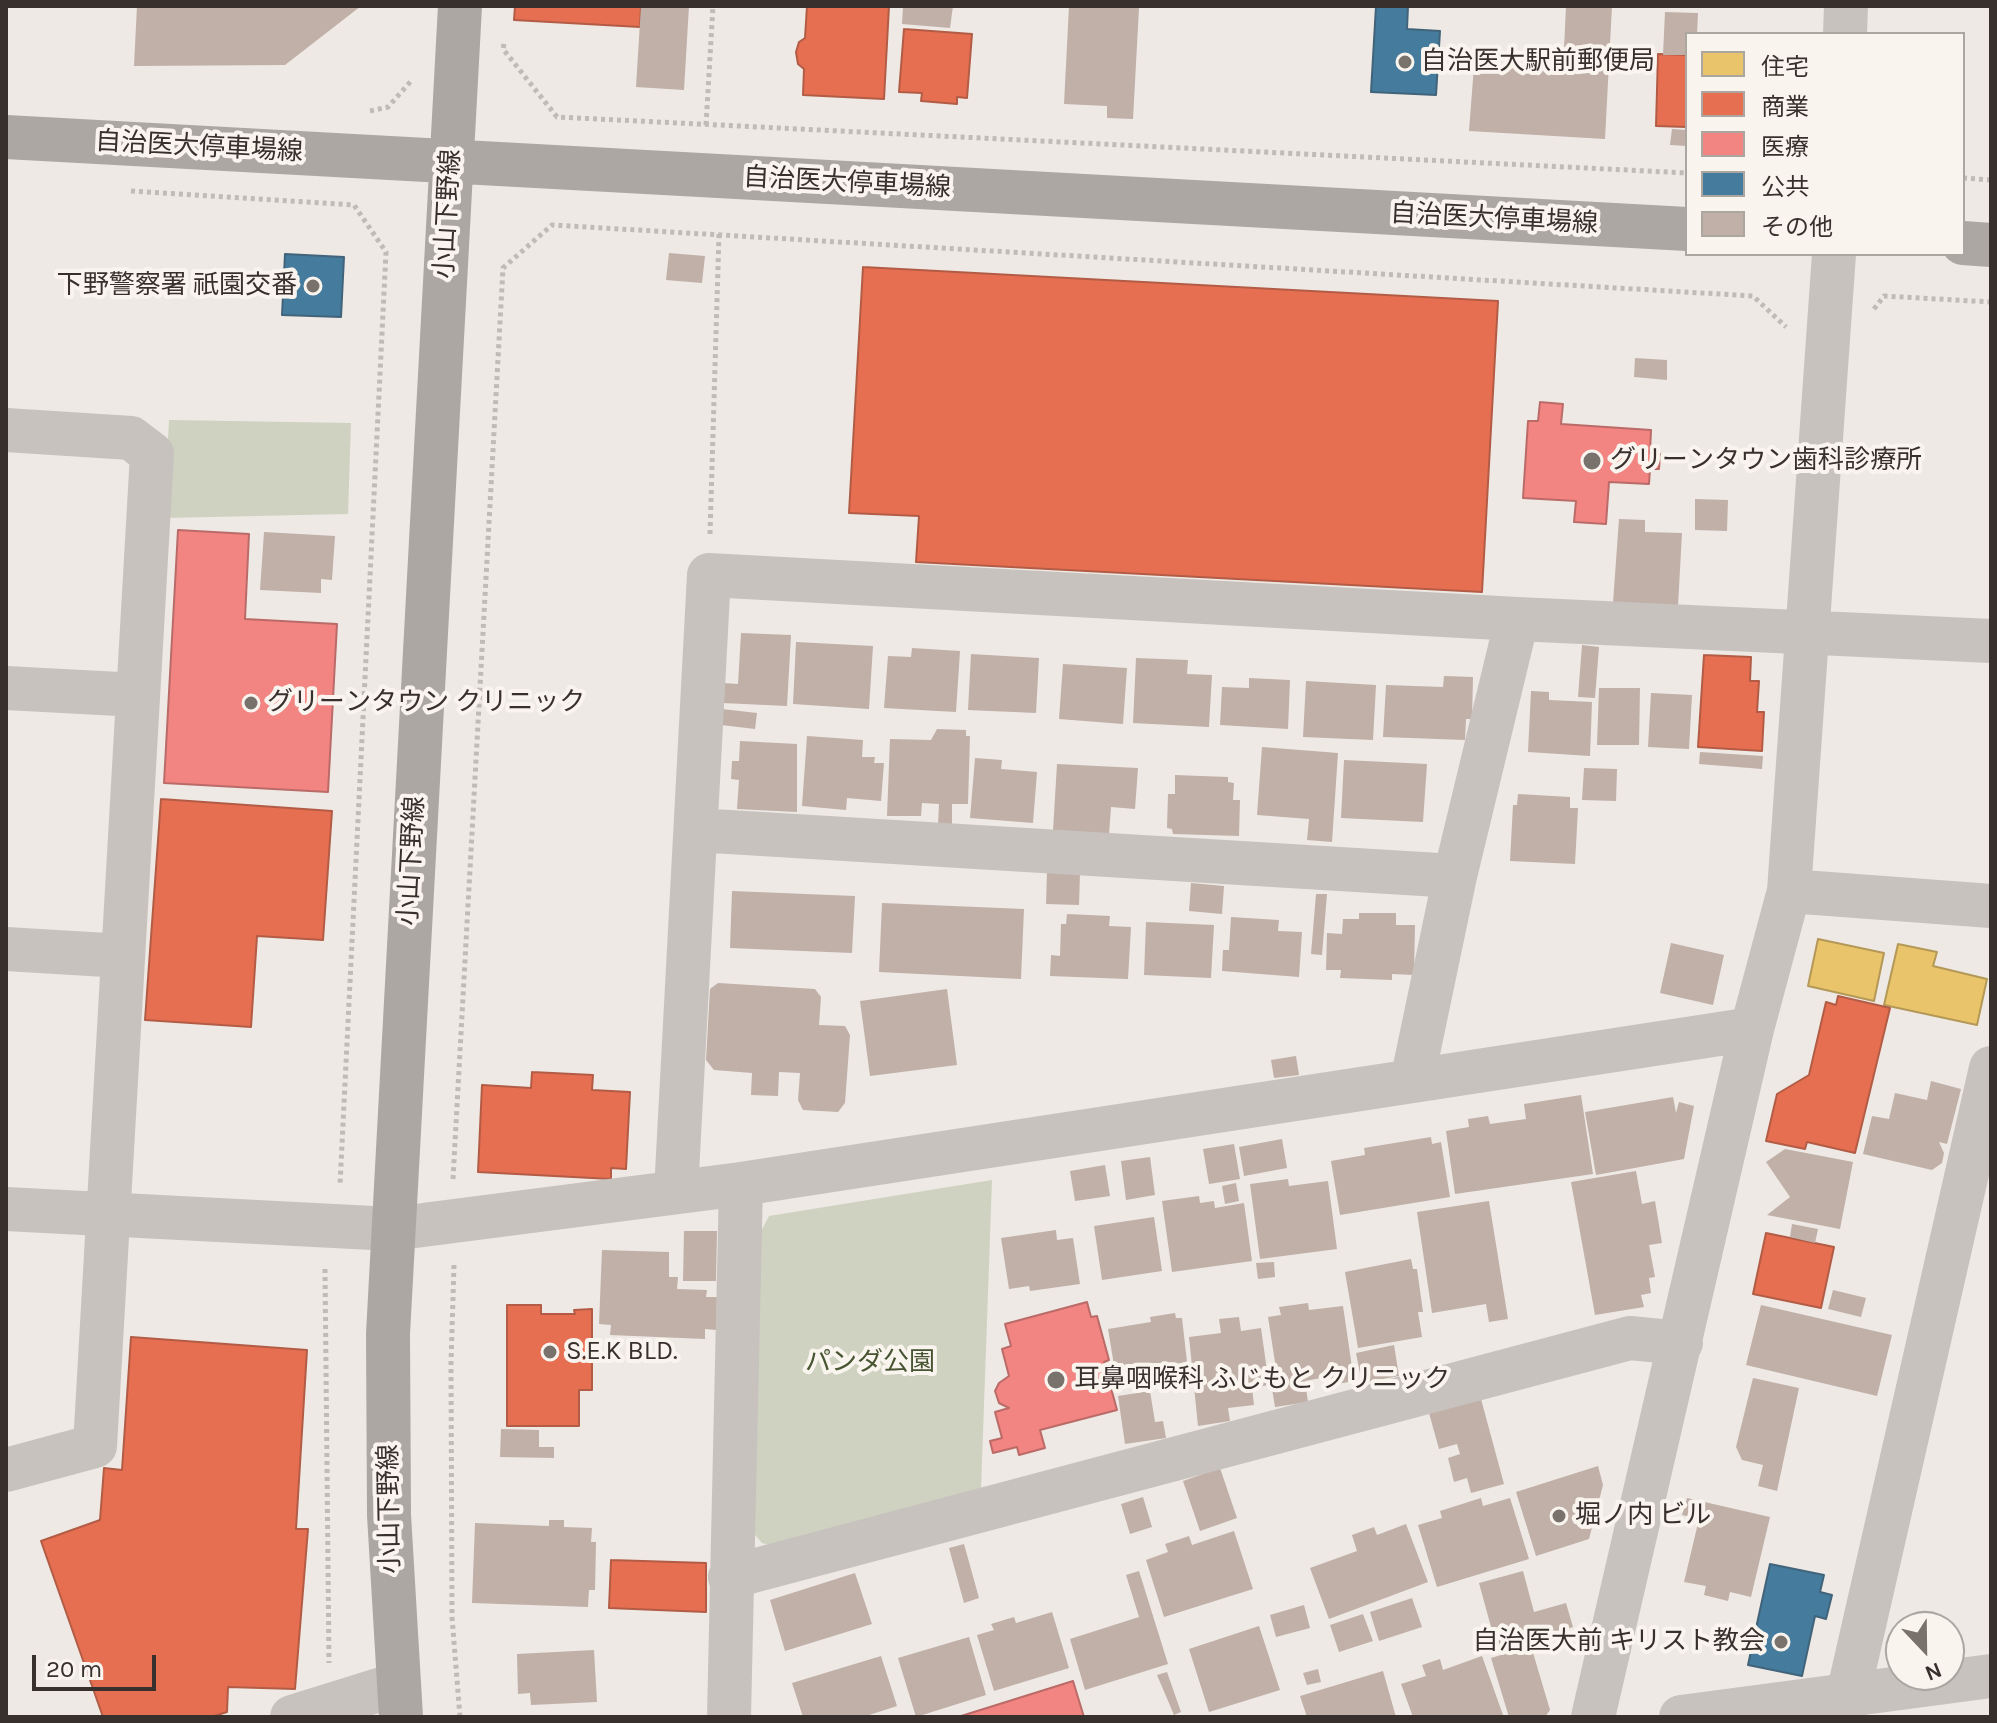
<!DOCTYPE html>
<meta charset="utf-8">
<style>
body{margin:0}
#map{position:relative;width:1997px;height:1723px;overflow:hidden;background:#eee9e4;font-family:Karla,"Noto Sans JP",sans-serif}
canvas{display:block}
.frame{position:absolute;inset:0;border:8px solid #38302c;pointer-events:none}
.legend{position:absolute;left:1685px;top:32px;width:280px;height:224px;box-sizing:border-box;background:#f9f4ee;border:2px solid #aca6a0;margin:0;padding:10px 14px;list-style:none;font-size:24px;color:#38302c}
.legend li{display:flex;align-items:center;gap:16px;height:40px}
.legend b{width:40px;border:2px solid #aca6a0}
.north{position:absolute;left:1885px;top:1611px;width:80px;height:80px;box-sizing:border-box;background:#f9f4ee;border:2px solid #aca6a0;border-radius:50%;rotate:158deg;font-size:22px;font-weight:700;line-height:32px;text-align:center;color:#38302c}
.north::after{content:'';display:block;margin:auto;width:28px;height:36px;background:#78716c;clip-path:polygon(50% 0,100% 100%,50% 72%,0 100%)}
.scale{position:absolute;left:32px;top:1655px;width:124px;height:36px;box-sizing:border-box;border:4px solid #38302c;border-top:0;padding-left:10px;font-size:24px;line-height:28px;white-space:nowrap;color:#38302c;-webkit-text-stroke:6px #f9f4ee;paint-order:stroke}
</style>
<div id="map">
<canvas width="1997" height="1723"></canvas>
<div class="frame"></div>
<ul class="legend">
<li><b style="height:22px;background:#e9c46a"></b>住宅</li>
<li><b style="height:22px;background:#e76f51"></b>商業</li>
<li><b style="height:22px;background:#f28482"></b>医療</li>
<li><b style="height:22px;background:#457b9d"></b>公共</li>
<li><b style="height:22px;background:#c0b0a8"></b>その他</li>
</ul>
<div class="north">N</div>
<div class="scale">20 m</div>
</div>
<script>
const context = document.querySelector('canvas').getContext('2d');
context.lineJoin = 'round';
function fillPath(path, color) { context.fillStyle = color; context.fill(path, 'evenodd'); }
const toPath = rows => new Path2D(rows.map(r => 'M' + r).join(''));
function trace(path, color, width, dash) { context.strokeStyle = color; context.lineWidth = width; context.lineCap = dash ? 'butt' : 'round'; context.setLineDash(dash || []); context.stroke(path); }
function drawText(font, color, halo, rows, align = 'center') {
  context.font = font + ' Karla,"Noto Sans JP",sans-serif'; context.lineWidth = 8; context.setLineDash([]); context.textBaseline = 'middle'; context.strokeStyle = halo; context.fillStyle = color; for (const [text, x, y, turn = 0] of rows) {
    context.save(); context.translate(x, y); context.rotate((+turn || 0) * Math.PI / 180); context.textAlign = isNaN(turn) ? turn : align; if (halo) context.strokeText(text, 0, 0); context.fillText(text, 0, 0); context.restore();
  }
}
fillPath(toPath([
 [169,420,351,423,348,514,164,518],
 [992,1180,981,1489,776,1547,762,1543,750,1529,758,1237,769,1216]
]), '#cfd2c0');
const homes = toPath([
 [1818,939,1884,953,1874,1001,1808,986,1818,939],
 [1898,944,1937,952,1933,966,1987,979,1977,1025,1884,1005,1898,944]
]);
fillPath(homes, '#e9c46a');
trace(homes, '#b49857', 2);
const shops = toPath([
 [515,6,641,6,640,27,514,20,515,6],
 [807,6,889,6,884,99,803,95,804,69,798,64,796,52,799,42,805,38,807,6],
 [904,29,972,34,967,98,957,97,957,104,921,101,922,93,899,92,904,29],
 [1658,54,1687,55,1687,127,1656,126,1658,54],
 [863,267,1498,301,1482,592,916,562,919,516,849,513,863,267],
 [1704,655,1751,657,1750,681,1759,681,1757,712,1764,712,1762,751,1698,747,1704,655],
 [161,799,332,811,323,940,257,936,251,1027,145,1020,161,799],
 [1838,996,1890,1008,1855,1153,1807,1142,1805,1149,1766,1141,1777,1094,1809,1075,1826,1002,1836,1005,1838,996],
 [532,1072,593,1075,592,1090,630,1092,626,1169,611,1168,611,1179,478,1172,482,1085,531,1088,532,1072],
 [1766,1233,1834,1247,1821,1308,1753,1294,1766,1233],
 [507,1305,541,1305,541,1314,575,1314,574,1310,592,1309,592,1390,579,1390,579,1426,507,1426,507,1305],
 [131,1337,307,1350,296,1529,308,1529,295,1689,228,1687,227,1712,211,1717,103,1717,41,1541,100,1520,104,1468,122,1470,131,1337],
 [611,1560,706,1563,706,1612,609,1608,611,1560]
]);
fillPath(shops, '#e76f51');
trace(shops, '#b25c46', 2);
const health = toPath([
 [1540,402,1563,404,1561,424,1651,430,1650,453,1660,454,1659,469,1650,469,1649,484,1609,482,1606,524,1574,522,1576,501,1523,498,1528,421,1538,421,1540,402],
 [178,530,249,534,245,619,337,624,328,792,164,783,178,530],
 [1087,1302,1091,1317,1097,1316,1109,1360,1104,1362,1117,1410,1040,1430,1045,1448,1019,1455,1017,1447,993,1453,990,1441,1002,1438,995,1412,1009,1408,999,1403,995,1391,999,1383,1009,1376,1002,1349,1011,1346,1005,1324,1087,1302],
 [1073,1681,1084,1717,958,1717,1073,1681]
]);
fillPath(health, '#f28482');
trace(health, '#ba6b68', 2);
const public = toPath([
 [1376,6,1408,6,1407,29,1440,31,1436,95,1371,92,1376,6],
 [285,254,344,257,341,317,282,315,285,254],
 [1770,1564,1824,1575,1820,1592,1832,1595,1826,1619,1815,1616,1802,1676,1748,1665,1770,1564]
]);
fillPath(public, '#457b9d');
trace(public, '#41647b', 2);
fillPath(toPath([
 [137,6,361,6,285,65,134,66],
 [641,6,689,6,684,90,636,87],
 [903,6,953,6,950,28,902,24],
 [1069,6,1139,8,1133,119,1107,118,1107,106,1064,104],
 [1566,6,1612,6,1605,139,1469,131,1474,66,1563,71],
 [1665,12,1698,13,1697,34,1687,34,1687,55,1663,55],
 [1672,129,1687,130,1687,146,1670,145],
 [669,253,705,256,702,283,666,280],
 [1635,358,1667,360,1667,380,1634,377],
 [1695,499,1728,500,1727,531,1695,530],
 [1619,519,1645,520,1645,532,1682,533,1678,606,1613,603],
 [264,532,335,536,332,580,321,579,321,593,260,590],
 [741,633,791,635,787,706,722,703,723,683,738,684],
 [796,642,873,646,869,709,793,704],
 [1582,645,1599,647,1595,698,1578,697],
 [912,648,960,651,956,712,884,708,888,656,911,657],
 [971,654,1039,658,1036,713,968,710],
 [1136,658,1188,660,1187,674,1212,675,1209,727,1133,723],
 [1063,664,1127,668,1123,724,1059,719],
 [1444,676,1473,677,1472,719,1466,719,1465,740,1383,737,1386,685,1443,687],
 [1249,678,1290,680,1288,729,1220,725,1222,687,1249,688],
 [1306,681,1376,685,1373,740,1303,737],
 [1599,688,1640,688,1639,745,1597,745],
 [1531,691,1549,692,1549,700,1592,702,1590,756,1528,752],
 [1651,693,1692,695,1689,749,1648,747],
 [722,709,757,713,755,729,721,725],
 [937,729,966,730,966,736,970,736,968,804,952,804,952,826,938,826,939,804,922,803,921,816,887,816,890,739,931,740],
 [807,736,863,740,862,757,875,757,874,763,884,763,881,801,847,798,846,810,802,806],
 [740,741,797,744,797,812,737,809,739,780,731,779,732,761,739,761],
 [1262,747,1338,753,1332,842,1307,840,1309,819,1257,815],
 [1700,752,1763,756,1762,769,1699,764],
 [975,758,1002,760,1001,769,1037,772,1033,823,970,818],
 [1344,760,1427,764,1423,822,1341,818],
 [1057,764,1138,768,1135,809,1111,807,1109,835,1053,831],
 [1584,768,1617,769,1616,801,1582,800],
 [1175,775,1228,777,1228,782,1234,783,1233,800,1240,800,1239,836,1173,834,1172,829,1167,828,1168,794,1175,794],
 [1518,794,1570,797,1570,808,1578,808,1575,864,1510,861,1513,805,1517,805],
 [1047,872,1080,873,1079,905,1046,904],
 [1191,883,1224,886,1222,914,1189,911],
 [732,891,855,896,852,953,730,948],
 [1316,894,1327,894,1322,955,1311,954],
 [882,903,1024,909,1021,979,879,972],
 [1359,913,1396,913,1396,925,1415,925,1414,975,1392,974,1392,980,1340,978,1341,970,1326,970,1327,933,1342,934,1343,919,1359,919],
 [1067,914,1110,916,1109,926,1131,927,1128,979,1050,976,1051,955,1060,956,1061,924,1066,924],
 [1231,917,1279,920,1278,931,1302,932,1299,977,1222,971,1223,950,1229,950],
 [1146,922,1214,925,1211,978,1144,975],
 [1671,943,1724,955,1713,1005,1660,993],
 [718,983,815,989,821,997,819,1025,845,1026,850,1035,845,1103,838,1112,803,1110,798,1100,800,1073,779,1072,778,1096,751,1095,752,1073,714,1070,706,1060,710,989],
 [947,989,957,1065,870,1076,860,1001],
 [1296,1056,1299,1075,1274,1078,1271,1060],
 [1931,1081,1961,1089,1947,1144,1939,1142,1944,1153,1942,1163,1932,1170,1863,1154,1872,1116,1889,1119,1895,1093,1927,1100],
 [1581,1095,1593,1174,1455,1194,1446,1131,1469,1127,1468,1119,1488,1116,1490,1124,1526,1119,1524,1104],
 [1673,1097,1676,1113,1679,1102,1694,1106,1684,1159,1596,1175,1585,1112],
 [1431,1137,1432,1144,1441,1142,1450,1197,1340,1215,1331,1161,1365,1155,1364,1148],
 [1282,1139,1287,1168,1244,1176,1239,1147],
 [1234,1144,1240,1179,1209,1184,1203,1149],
 [1785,1149,1853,1162,1840,1229,1767,1215,1790,1197,1766,1162],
 [1150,1157,1155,1195,1126,1200,1121,1161],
 [1105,1165,1110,1196,1075,1201,1070,1171],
 [1636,1171,1642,1204,1655,1201,1662,1243,1649,1245,1655,1277,1649,1278,1651,1293,1641,1295,1644,1307,1595,1315,1571,1182],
 [1288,1179,1289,1186,1328,1181,1337,1249,1260,1259,1250,1184],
 [1236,1183,1239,1201,1225,1204,1222,1186],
 [1199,1196,1200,1203,1214,1201,1215,1208,1244,1203,1252,1261,1172,1272,1162,1201],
 [1489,1201,1508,1319,1489,1322,1486,1304,1432,1313,1417,1212],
 [1154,1217,1162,1271,1102,1280,1094,1226],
 [1792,1224,1818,1229,1815,1243,1790,1237],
 [1056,1230,1057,1240,1073,1238,1080,1284,1030,1291,1029,1286,1009,1289,1001,1238],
 [684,1231,717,1231,716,1281,683,1281],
 [602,1250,669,1252,669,1277,678,1277,677,1289,707,1290,706,1297,717,1297,716,1330,705,1329,705,1339,610,1335,611,1325,599,1324],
 [1411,1259,1413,1269,1417,1269,1423,1312,1418,1312,1422,1337,1358,1348,1345,1272],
 [1274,1262,1275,1277,1258,1279,1256,1263],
 [1833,1290,1866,1298,1861,1317,1828,1309],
 [1308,1303,1309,1310,1343,1306,1354,1381,1332,1385,1331,1376,1305,1381,1308,1402,1275,1407,1270,1376,1277,1375,1268,1317,1281,1315,1279,1307],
 [1761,1305,1892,1335,1877,1396,1746,1365],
 [1175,1313,1176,1318,1182,1318,1190,1388,1176,1389,1175,1380,1131,1387,1129,1375,1116,1377,1108,1329,1151,1322,1150,1317],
 [1239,1317,1241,1331,1261,1328,1269,1385,1252,1388,1254,1405,1228,1408,1230,1421,1198,1426,1189,1337,1221,1333,1219,1319],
 [1394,1345,1399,1376,1362,1383,1356,1353],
 [1753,1378,1799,1388,1777,1491,1758,1486,1763,1465,1742,1460,1736,1447],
 [1150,1391,1155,1422,1163,1421,1166,1438,1125,1444,1118,1396],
 [1481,1399,1504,1484,1471,1493,1467,1478,1454,1482,1448,1458,1460,1454,1457,1444,1439,1449,1429,1413],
 [501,1429,539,1430,539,1447,554,1447,554,1458,500,1457],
 [1598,1466,1603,1485,1589,1539,1536,1556,1516,1492],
 [1220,1468,1237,1518,1200,1531,1183,1481],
 [1143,1497,1152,1527,1130,1534,1121,1504],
 [1481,1498,1483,1506,1510,1498,1529,1559,1437,1587,1418,1525,1442,1518,1440,1511],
 [1687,1498,1770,1517,1751,1597,1730,1592,1728,1601,1704,1595,1706,1586,1684,1582,1699,1519,1682,1515],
 [549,1520,564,1520,564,1527,592,1528,591,1542,596,1542,595,1590,589,1590,588,1607,472,1603,475,1523,549,1526],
 [1406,1524,1428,1582,1329,1619,1310,1568,1357,1551,1352,1535,1374,1527,1377,1535],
 [1234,1531,1253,1589,1164,1617,1146,1560,1168,1552,1165,1544,1189,1536,1192,1545],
 [964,1544,979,1598,964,1603,949,1548],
 [1139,1571,1168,1664,1085,1690,1070,1639,1139,1617,1126,1575],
 [1523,1571,1534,1612,1566,1603,1573,1627,1497,1649,1479,1583],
 [855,1573,872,1624,785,1651,770,1600],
 [1412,1598,1422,1627,1379,1641,1370,1612],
 [1304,1605,1310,1628,1276,1637,1270,1615],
 [1052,1612,1069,1668,994,1691,977,1635,994,1630,991,1624,1014,1617,1016,1623],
 [1363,1614,1373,1641,1339,1652,1330,1625],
 [1259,1626,1280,1690,1209,1712,1189,1649],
 [969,1637,986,1695,916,1717,898,1658],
 [1531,1646,1550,1710,1545,1717,1509,1717,1491,1658],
 [594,1650,597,1702,531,1705,530,1693,518,1694,517,1654],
 [881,1656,897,1706,863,1717,803,1717,792,1683],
 [1482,1656,1503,1715,1413,1717,1401,1684,1426,1676,1422,1665,1440,1659,1443,1670],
 [1318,1669,1321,1682,1307,1685,1303,1673],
 [1383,1671,1396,1717,1307,1717,1300,1696],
 [1167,1672,1181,1712,1174,1715,1157,1675]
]), '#c0b0a8');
trace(toPath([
 [504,44,503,49,557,117,1687,173],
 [370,111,388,107,412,80],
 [706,125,713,6],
 [1963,178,1991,180],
 [131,191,354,205,386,252,340,1185],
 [1874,309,1884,296,1991,302],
 [710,534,719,234],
 [453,1179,503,268,552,225,1753,296,1786,327],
 [454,1265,451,1363,452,1617,460,1717],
 [325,1269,329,1663]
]), '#c0bbb6', 5, [4, 4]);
trace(toPath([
 [1845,34,1846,6],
 [6,430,131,438,152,454,95,1446,6,1470],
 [6,688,138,695],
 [696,830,1455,876],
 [1789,891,1991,906],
 [6,949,123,956],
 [1412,1081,1455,876,1517,619],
 [676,1192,709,575,1517,619,1991,641],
 [6,1209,392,1229,741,1184,1752,1029],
 [730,1577,1630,1338,1681,1343],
 [292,1717,398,1684],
 [729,1717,741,1184],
 [1593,1717,1752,1029,1789,891,1834,254],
 [1681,1717,1991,1676],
 [1843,1717,1991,1068]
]), '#c7c2be', 44);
trace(toPath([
 [6,137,1687,229],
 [1963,243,1991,245],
 [401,1717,389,1515,388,1334,460,6]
]), '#aca7a3', 44);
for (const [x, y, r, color] of [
 [1405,62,8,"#78716c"],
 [313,286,8,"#78716c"],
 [1592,461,10,"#78716c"],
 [251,703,8,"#78716c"],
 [550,1352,8,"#78716c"],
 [1056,1380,10,"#78716c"],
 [1559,1516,8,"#78716c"],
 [1781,1642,8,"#78716c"]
]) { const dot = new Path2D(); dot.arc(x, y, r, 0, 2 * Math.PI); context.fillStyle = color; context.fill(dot); trace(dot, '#f9f4ee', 3); }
drawText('26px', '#38302c', '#f9f4ee', [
 ["自治医大駅前郵便局",1421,62],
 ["下野警察署 祇園交番",297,286,"right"],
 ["グリーンタウン歯科診療所",1610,461],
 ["グリーンタウン クリニック",267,703],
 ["S.E.K BLD.",566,1352],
 ["耳鼻咽喉科 ふじもと クリニック",1074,1380],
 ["堀ノ内 ビル",1575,1516],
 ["自治医大前 キリスト教会",1765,1642,"right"]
], 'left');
drawText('26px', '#38302c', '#f9f4ee', [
 ["自治医大停車場線",199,147,3],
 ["自治医大停車場線",847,183,3],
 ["小山下野線",448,214,-87],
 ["自治医大停車場線",1494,219,3],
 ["小山下野線",412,861,-87],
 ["小山下野線",390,1509,-91]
]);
drawText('26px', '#465431', '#f9f4ee', [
 ["パンダ公園",870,1363]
]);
</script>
